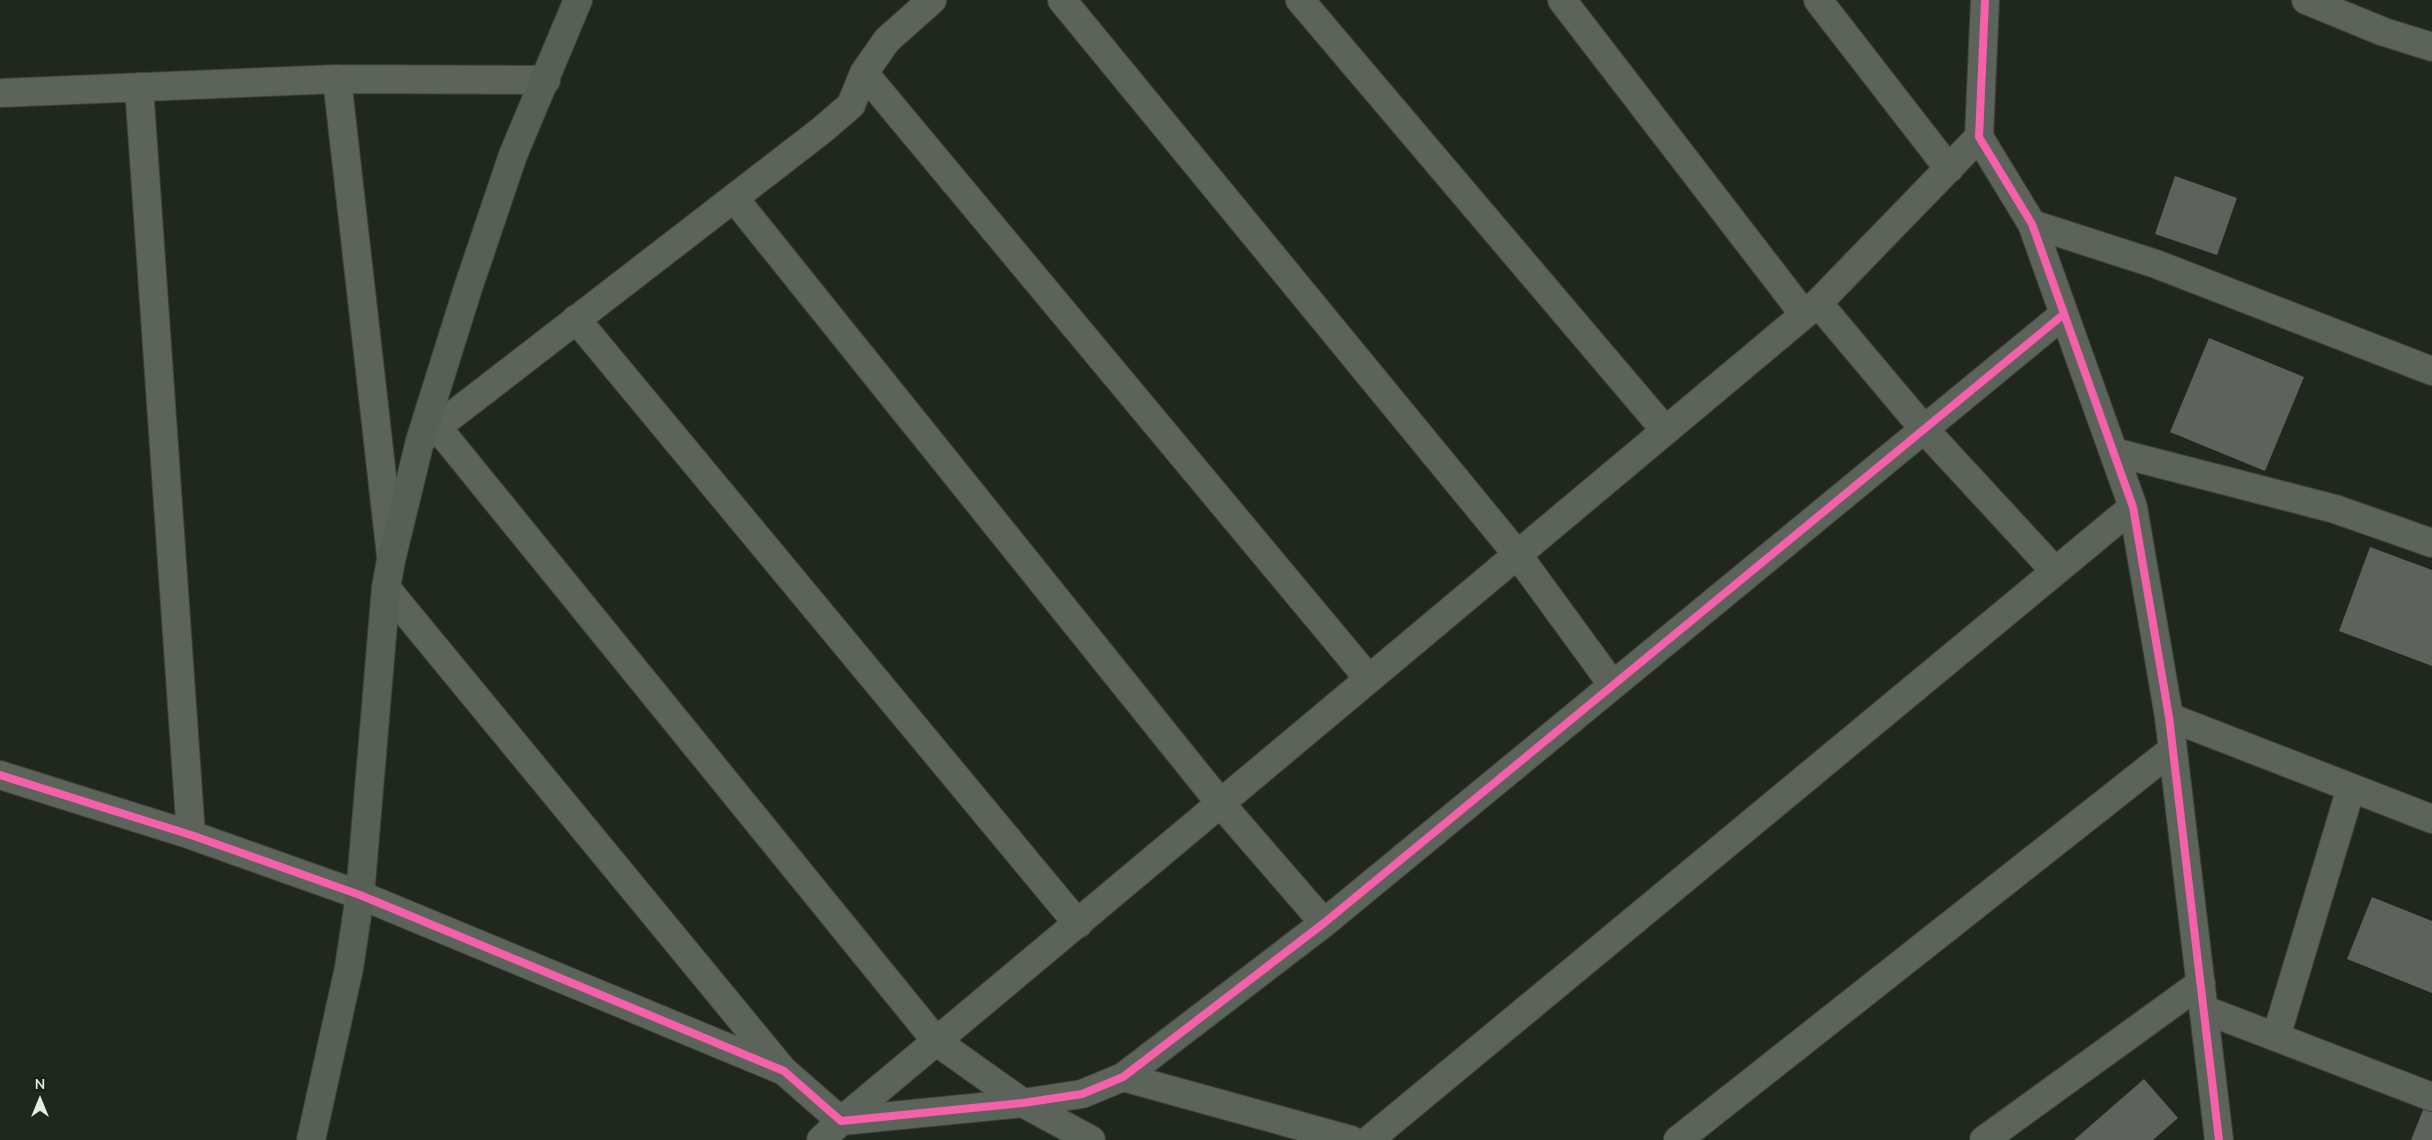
<!DOCTYPE html>
<style>
body{margin:0}
#map{position:relative;width:2432px;height:1140px;overflow:hidden;background:#20281e;font-family:"Nunito Sans",sans-serif}
canvas{display:block}
.north{position:absolute;left:15px;top:1075px;width:50px;height:50px;-webkit-text-stroke:4px #142111;paint-order:stroke;rotate:0deg;font-size:14px;font-weight:700;line-height:20px;text-align:center;color:#e4ede2}
.north::after{content:'';display:block;margin:auto;width:18px;height:22px;background:#e4ede2;clip-path:polygon(50% 0,100% 100%,50% 72%,0 100%)}
</style>
<div id="map">
<canvas width="2432" height="1140"></canvas>
<div class="north">N</div>
</div>
<script>
const context = document.querySelector('canvas').getContext('2d');
context.lineJoin = 'round';
function fillPath(path, color) { context.fillStyle = color; context.fill(path, 'evenodd'); }
const toPath = rows => new Path2D(rows.map(r => 'M' + r).join(''));
function trace(path, color, width, dash) { context.strokeStyle = color; context.lineWidth = width; context.lineCap = dash ? 'butt' : 'round'; context.setLineDash(dash || []); context.stroke(path); }
fillPath(toPath([
 [2175,176,2237,198,2217,255,2155,234],
 [2209,338,2304,377,2265,471,2170,432],
 [2370,547,2432,570,2432,666,2339,631],
 [2372,897,2432,921,2432,993,2347,959],
 [2144,1079,2178,1118,2153,1140,2074,1140],
 [2425,1105,2432,1108,2432,1140,2411,1140]
]), '#5d635c');
const minor = toPath([
 [1062,0,1517,554,1612,684],
 [1300,0,1665,430],
 [1562,0,1803,313],
 [1818,0,1949,169],
 [1985,0,1979,137,2032,224,2133,507,2169,717,2219,1140],
 [2306,0,2384,32,2432,47],
 [864,73,1369,679],
 [337,79,391,556],
 [139,87,191,835],
 [0,93,337,79,546,80],
 [734,198,1221,804,1324,923],
 [2032,224,2156,264,2432,371],
 [1818,303,1924,429,2055,571],
 [576,319,1078,924],
 [437,427,937,1042,1023,1103,1091,1140],
 [423,438,822,130,851,105,864,73,887,40,932,0],
 [2114,452,2335,509,2432,543],
 [386,588,782,1069],
 [2169,717,2432,819],
 [0,775,191,835,360,895,784,1071,841,1121,1023,1103,1082,1094,1123,1077,1324,923,2064,314],
 [2351,788,2276,1037,2432,1097],
 [2205,1010,2276,1037],
 [1123,1077,1351,1140],
 [821,1140,841,1121,1818,303,1979,137],
 [1369,1140,2133,507],
 [1678,1140,2172,750],
 [1984,1140,2201,983]
]);
const major = toPath([
 [311,1140,349,968,360,895,386,588,391,560,420,441,468,288,513,155,578,0]
]);
trace(minor, '#3e443c', 30);
trace(major, '#3e443c', 30);
trace(minor, '#5c635a', 28);
trace(major, '#576054', 28);
trace(toPath([
 [1985,0,1979,137,2032,224,2133,507,2169,717,2219,1140],
 [0,775,191,835,360,895,784,1071,841,1121,1023,1103,1082,1094,1123,1077,1324,923,2064,314]
]), '#f560ab', 8);
</script>
